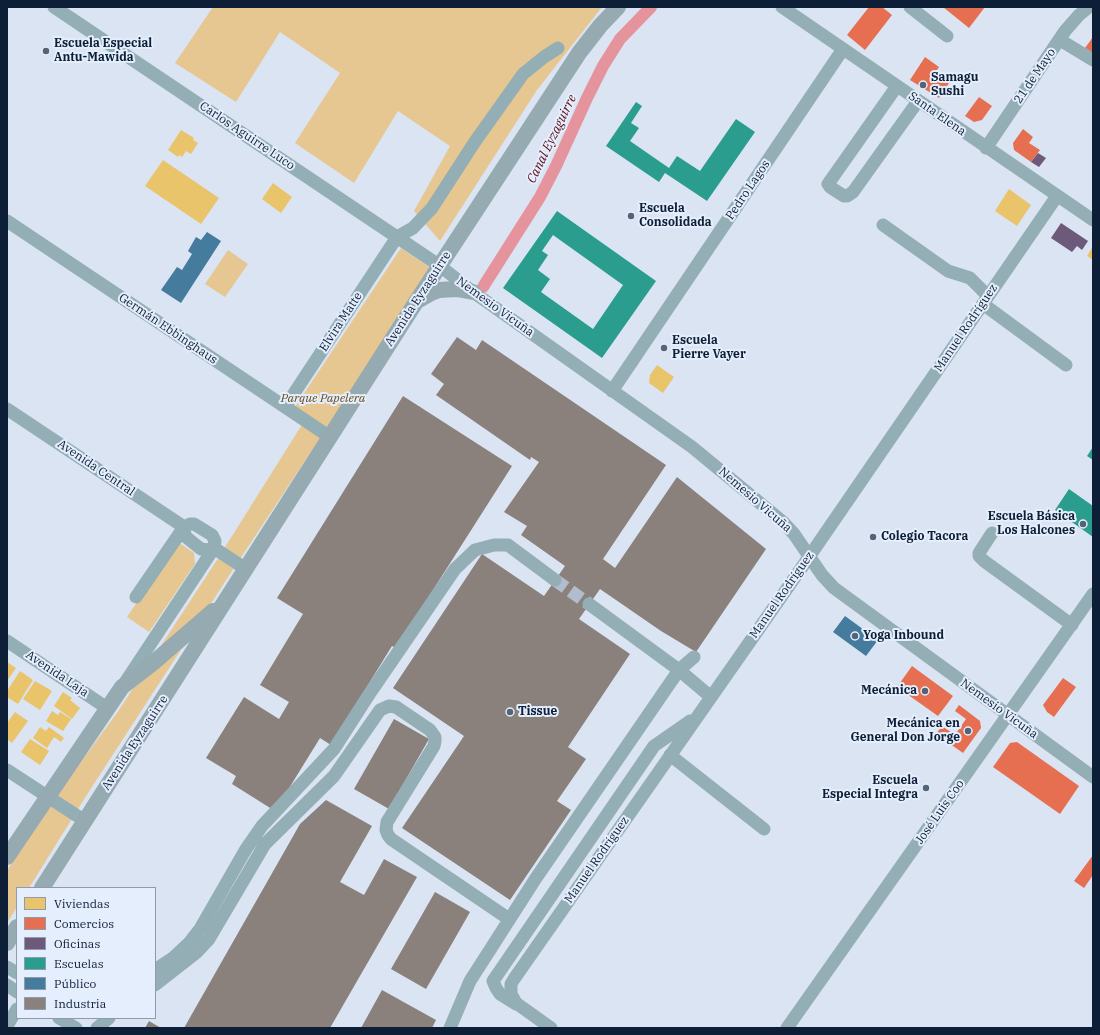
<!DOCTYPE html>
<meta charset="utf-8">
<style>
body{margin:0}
#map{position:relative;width:1100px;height:1035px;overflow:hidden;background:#dae4f2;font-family:"IBM Plex Serif",serif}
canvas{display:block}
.frame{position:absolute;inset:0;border:8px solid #0d1e37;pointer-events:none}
.legend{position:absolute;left:16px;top:887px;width:140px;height:132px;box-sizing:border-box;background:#e5eefc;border:1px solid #8f9bad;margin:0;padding:5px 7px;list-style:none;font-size:12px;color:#0d1e37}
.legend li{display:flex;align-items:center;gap:8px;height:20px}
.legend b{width:20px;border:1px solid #8f9bad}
</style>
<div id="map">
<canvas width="1100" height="1035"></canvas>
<div class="frame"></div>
<ul class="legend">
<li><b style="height:11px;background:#e9c46a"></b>Viviendas</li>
<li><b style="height:11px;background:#e76f51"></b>Comercios</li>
<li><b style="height:11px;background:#6d597a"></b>Oficinas</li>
<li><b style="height:11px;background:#2a9d8f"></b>Escuelas</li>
<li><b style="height:11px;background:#457b9d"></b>Público</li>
<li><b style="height:11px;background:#8a817c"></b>Industria</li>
</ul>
</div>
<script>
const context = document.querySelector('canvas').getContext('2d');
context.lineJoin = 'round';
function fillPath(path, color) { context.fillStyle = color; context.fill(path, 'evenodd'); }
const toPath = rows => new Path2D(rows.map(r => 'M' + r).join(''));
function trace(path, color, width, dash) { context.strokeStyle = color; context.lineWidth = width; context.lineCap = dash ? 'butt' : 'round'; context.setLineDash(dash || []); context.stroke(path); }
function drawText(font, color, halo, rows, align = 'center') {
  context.font = font + ' "IBM Plex Serif",serif'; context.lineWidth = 4; context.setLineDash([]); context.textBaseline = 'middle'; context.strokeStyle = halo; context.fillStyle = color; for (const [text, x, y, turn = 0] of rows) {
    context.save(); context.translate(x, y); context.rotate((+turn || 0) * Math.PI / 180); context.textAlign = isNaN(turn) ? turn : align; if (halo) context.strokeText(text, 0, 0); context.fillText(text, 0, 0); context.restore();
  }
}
fillPath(toPath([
 [213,7,602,7,537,90,440,241,414,211,450,146,398,111,354,183,295,143,340,73,280,32,236,102,175,63],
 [401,248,432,269,232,571,88,793,29,888,17,888,17,907,7,923,7,871,40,817,117,713,217,560,308,415,295,407],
 [228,250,248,264,225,297,205,284],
 [178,542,194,553,195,564,149,632,127,617]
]), '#e6c791');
fillPath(toPath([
 [181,130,194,138,193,140,198,143,191,154,186,151,182,157,179,155,178,157,168,150],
 [163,160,219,198,201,224,145,186],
 [273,183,292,197,281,213,262,199],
 [1009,189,1031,205,1017,226,995,211],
 [1093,246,1093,260,1087,256],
 [657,365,674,377,663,393,649,383,650,375],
 [7,662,16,668,7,681],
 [20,671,33,680,18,704,7,697,7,691],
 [35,681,52,691,40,710,23,699],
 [63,692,72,698,70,700,80,708,72,719,54,706],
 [52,711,58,715,60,712,71,719,63,731,46,721],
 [15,712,28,721,12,743,7,739,7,723],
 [40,727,46,731,49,727,64,738,61,742,54,737,47,748,33,738],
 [30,739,49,751,40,765,21,752]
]), '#e9c46a');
fillPath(toPath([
 [869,7,882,7,892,15,865,50,847,35],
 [943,7,985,7,969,28],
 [1093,37,1093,53,1085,48],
 [925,57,939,67,935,73,949,83,939,98,910,80],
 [979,97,992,106,982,120,974,122,965,116],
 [1023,129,1033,137,1029,143,1040,150,1031,162,1014,150,1013,143],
 [912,666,953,696,938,716,897,687],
 [1063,678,1076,687,1054,717,1047,712,1043,705],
 [959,705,980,721,981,728,963,753,936,734,942,726,955,735,966,719,955,711],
 [1017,742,1079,786,1060,814,993,767,1010,743],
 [1093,855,1093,875,1084,888,1074,881]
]), '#e76f51');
fillPath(toPath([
 [1038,153,1046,158,1039,167,1031,162],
 [1061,223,1088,241,1082,250,1077,246,1072,252,1051,238]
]), '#6d597a');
fillPath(toPath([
 [636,102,642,106,631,123,639,128,630,141,669,168,677,156,700,171,736,119,755,132,707,201,665,173,659,182,606,146],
 [557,211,656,281,602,358,503,288],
 [553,235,623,285,593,329,541,292,550,279,538,270,548,255,542,251],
 [1093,447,1093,460,1087,456],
 [1069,489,1093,506,1093,537,1055,510]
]), '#2a9d8f');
fillPath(toPath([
 [207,232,221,241,181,303,161,290,177,267,182,270,192,254,188,251,196,237,201,240],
 [845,616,878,640,866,656,833,632]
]), '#457b9d');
fillPath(toPath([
 [457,337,476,350,482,340,666,465,603,559,615,568,677,477,766,549,696,652,661,631,600,589,579,619,630,654,568,747,586,759,557,801,571,810,510,900,402,828,464,736,393,688,482,554,544,596,565,566,521,535,527,526,504,512,539,462,531,457,530,460,436,395,444,384,431,374],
 [403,396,512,466,396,648,392,646,331,745,320,738,275,811,232,784,236,776,206,758,244,697,279,719,289,702,260,685,303,614,277,598],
 [394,719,429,739,389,809,354,789],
 [326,800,372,826,340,882,364,895,384,859,417,877,330,1028,184,1028,300,824],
 [435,892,470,912,426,989,391,969],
 [382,990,436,1020,432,1028,361,1028],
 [149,1021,161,1028,145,1028]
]), '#8a817c');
trace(toPath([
 [483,287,540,197,556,166,587,98,603,66,620,39,651,7]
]), '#e5949d', 12);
trace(toPath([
 [555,580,589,604]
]), '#b1bccd', 13, [13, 6]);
trace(toPath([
 [54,7,440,266,473,292,692,447,783,522,794,534,822,575,834,588,1093,777],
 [782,7,1093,220],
 [910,7,947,36],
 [1060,40,1093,60],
 [897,86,828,184,830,187,844,196,847,196,853,192,918,101],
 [986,148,1065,31,1079,15,1089,7],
 [7,221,330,437],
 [883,225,948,271,970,278,988,296],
 [983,304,1066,365],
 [612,391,843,49],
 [285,407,397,237,413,228,432,208,474,143,523,74,544,57,558,48],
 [7,409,184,527],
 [184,527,184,531,186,537,201,549,208,550,214,548],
 [992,533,979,553,979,556,984,561,1072,625],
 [214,548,246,569],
 [589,604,679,670,711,697],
 [7,641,107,708],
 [126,681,214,548,215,541,212,535,194,524,190,524,184,527,136,597],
 [670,755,764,829],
 [7,770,85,821],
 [7,967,17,973],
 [155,970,173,958,189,943,200,929,246,849,262,826,334,749,370,693,455,569,475,550,494,545,508,545,555,580],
 [7,985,17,992],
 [155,985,196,953,209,939,265,844,334,776,380,710,389,706,396,707,430,730,435,737,435,741,434,746,387,822,386,830,388,835,391,839,509,919],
 [516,1004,500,994,496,988,493,981,654,746,690,721],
 [59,1018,76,1028],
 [7,1026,17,1009],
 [97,1028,109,1018],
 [450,1028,470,981,536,878,679,670,694,657],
 [551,1028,516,1003,511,994,511,984,514,979,800,570,1057,196],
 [787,1028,1093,594]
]), '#93aeb4', 13);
trace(toPath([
 [417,301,431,293,439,290,457,289,473,292],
 [7,857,122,687,153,663,213,611],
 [42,888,416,302,579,53,600,26,618,7],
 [7,943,17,927]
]), '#95aab1', 16);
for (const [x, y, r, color] of [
 [46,51,4,"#556378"],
 [923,85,4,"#556378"],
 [631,216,4,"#556378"],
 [664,348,4,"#556378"],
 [1083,524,4,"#556378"],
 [873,537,4,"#556378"],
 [855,636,4,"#556378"],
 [925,691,4,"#556378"],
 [510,712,4,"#556378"],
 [968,731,4,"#556378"],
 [926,788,4,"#556378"]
]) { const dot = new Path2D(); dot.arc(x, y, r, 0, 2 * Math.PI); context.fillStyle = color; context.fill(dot); trace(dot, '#e5eefc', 1.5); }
drawText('bold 12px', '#0d1e37', '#e5eefc', [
 ["Escuela Especial",54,44],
 ["Antu-Mawida",54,58],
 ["Samagu",931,78],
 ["Sushi",931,92],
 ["Escuela",639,209],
 ["Consolidada",639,223],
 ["Escuela",672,341],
 ["Pierre Vayer",672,355],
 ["Escuela Básica",1075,517,"right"],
 ["Los Halcones",1075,531,"right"],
 ["Colegio Tacora",881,537],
 ["Yoga Inbound",863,636],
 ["Mecánica",917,691,"right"],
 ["Tissue",518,712],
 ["Mecánica en",960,724,"right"],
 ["General Don Jorge",960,738,"right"],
 ["Escuela",918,781,"right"],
 ["Especial Integra",918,795,"right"]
], 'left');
drawText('12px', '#0d1e37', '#e5eefc', [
 ["21 de Mayo",1035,76,-56],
 ["Santa Elena",937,114,35],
 ["Carlos Aguirre Luco",247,136,34],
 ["Pedro Lagos",748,190,-56],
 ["Avenida Eyzaguirre",418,299,-57],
 ["Nemesio Vicuña",495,307,36],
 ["Elvira Matte",341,322,-57],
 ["Manuel Rodríguez",966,328,-56],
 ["Germán Ebbinghaus",168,329,34],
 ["Avenida Central",96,468,34],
 ["Nemesio Vicuña",755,500,41],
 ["Manuel Rodríguez",782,595,-55],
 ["Avenida Laja",57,674,34],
 ["Nemesio Vicuña",999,709,36],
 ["Avenida Eyzaguirre",135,743,-57],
 ["José Luis Coo",940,812,-55],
 ["Manuel Rodríguez",597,860,-55]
]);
drawText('italic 12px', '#684d20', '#e5eefc', [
 ["Parque Papelera",323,399]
]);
drawText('italic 13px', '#5d111d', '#e5eefc', [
 ["Canal Eyzaguirre",552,139,-64]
]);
</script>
